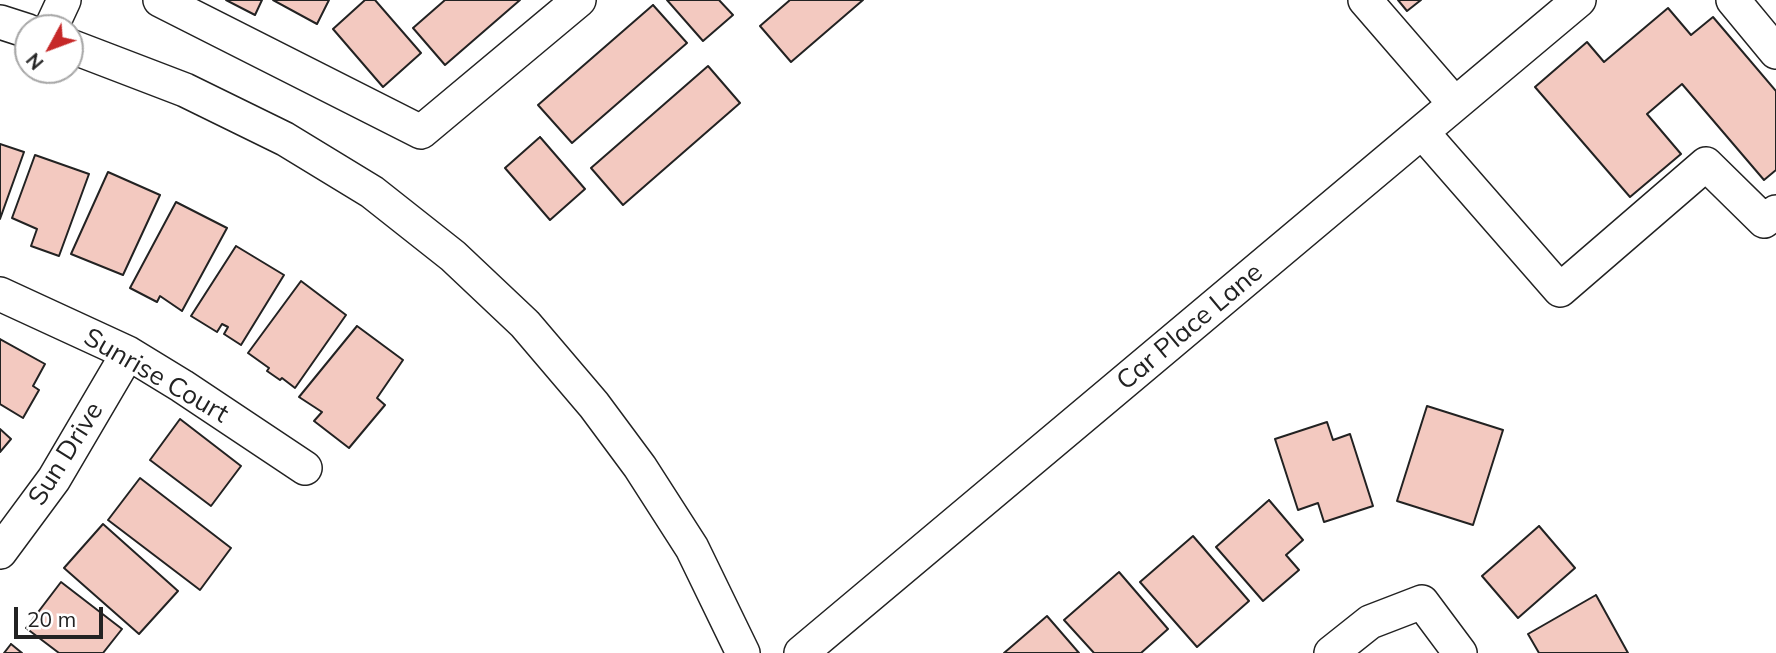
<!DOCTYPE html>
<style>
body{margin:0}
#map{position:relative;width:1776px;height:653px;overflow:hidden;background:#fff;font-family:Mulish,sans-serif}
canvas{display:block}
.north{position:absolute;left:14px;top:14px;width:70px;height:70px;box-sizing:border-box;background:#fff;border:2px solid #a7a7a7;border-radius:50%;rotate:229deg;font-size:19px;font-weight:700;line-height:28px;text-align:center;color:#222}
.north::after{content:'';display:block;margin:auto;width:24px;height:32px;background:#c62828;clip-path:polygon(50% 0,100% 100%,50% 72%,0 100%)}
.scale{position:absolute;left:14px;top:607px;width:89px;height:32px;box-sizing:border-box;border:4px solid #222;border-top:0;padding-left:9px;font-size:21px;line-height:24px;white-space:nowrap;color:#222;-webkit-text-stroke:5px #fff;paint-order:stroke}
</style>
<div id="map">
<canvas width="1776" height="653"></canvas>
<div class="north">N</div>
<div class="scale">20 m</div>
</div>
<script>
const context = document.querySelector('canvas').getContext('2d');
context.lineJoin = 'round';
function fillPath(path, color) { context.fillStyle = color; context.fill(path, 'evenodd'); }
const toPath = rows => new Path2D(rows.map(r => 'M' + r).join(''));
function trace(path, color, width, dash) { context.strokeStyle = color; context.lineWidth = width; context.lineCap = dash ? 'butt' : 'round'; context.setLineDash(dash || []); context.stroke(path); }
function drawText(font, color, halo, rows, align = 'center') {
  context.font = font + ' Mulish,sans-serif'; context.lineWidth = 5; context.setLineDash([]); context.textBaseline = 'middle'; context.strokeStyle = halo; context.fillStyle = color; for (const [text, x, y, turn = 0] of rows) {
    context.save(); context.translate(x, y); context.rotate((+turn || 0) * Math.PI / 180); context.textAlign = isNaN(turn) ? turn : align; if (halo) context.strokeText(text, 0, 0); context.fillText(text, 0, 0); context.restore();
  }
}
const building = toPath([
 [226,0,262,0,255,15,226,0],
 [273,0,329,0,317,24,273,0],
 [365,0,375,0,421,53,383,87,333,29,365,0],
 [445,0,520,0,445,65,413,28,445,0],
 [667,0,719,0,733,15,703,41,667,0],
 [790,0,863,0,791,62,760,26,790,0],
 [1398,0,1421,0,1407,11,1398,0],
 [653,5,687,43,572,143,538,105,653,5],
 [1668,8,1691,35,1713,17,1776,91,1776,170,1764,180,1682,84,1647,114,1681,154,1630,197,1535,87,1587,42,1604,62,1668,8],
 [708,66,740,103,623,205,591,168,708,66],
 [540,137,585,189,550,220,505,168,540,137],
 [0,144,24,152,0,219,0,144],
 [35,155,89,174,59,256,31,246,37,229,12,218,35,155],
 [108,172,160,195,123,275,71,254,108,172],
 [176,202,227,228,182,311,160,296,157,302,130,288,176,202],
 [236,246,284,275,241,345,224,334,228,327,222,324,217,332,191,316,236,246],
 [301,281,346,315,295,388,282,378,280,380,267,371,269,368,248,353,301,281],
 [357,326,403,360,377,398,385,405,349,448,314,421,322,412,299,397,357,326],
 [0,339,45,364,33,386,39,390,23,418,0,404,0,339],
 [1427,406,1503,430,1473,525,1397,501,1427,406],
 [180,419,241,466,211,506,150,460,180,419],
 [1327,422,1333,440,1350,434,1373,506,1324,522,1318,503,1298,510,1275,439,1327,422],
 [0,429,11,439,0,452,0,429],
 [140,478,231,548,200,590,108,520,140,478],
 [1269,500,1303,540,1286,555,1299,570,1263,601,1216,547,1269,500],
 [103,524,178,591,139,634,64,568,103,524],
 [1539,526,1575,568,1518,618,1482,576,1539,526],
 [1193,536,1249,601,1197,647,1140,582,1193,536],
 [1119,572,1168,629,1141,653,1094,653,1064,620,1119,572],
 [61,582,122,629,103,653,59,653,26,628,61,582],
 [1596,595,1628,653,1539,653,1528,634,1596,595],
 [1047,616,1079,653,1004,653,1047,616],
 [11,644,22,653,4,653,11,644]
]);
fillPath(building, '#f3c9c0');
trace(building, '#222', 2);
const minor = toPath([
 [160,0,421,132,579,0],
 [1365,0,1455,104],
 [1733,0,1776,52],
 [0,22,28,31],
 [51,28,64,0],
 [70,46,185,90,285,139,372,192,453,256,525,324,594,405,640,467,692,548,743,653],
 [1422,132,1560,290,1706,164,1764,221,1776,212],
 [0,294,128,353,182,386,305,468],
 [0,552,54,479,128,353],
 [801,653,1579,0],
 [1331,653,1370,622,1422,602,1460,653]
]);
trace(minor, '#222', 36);
trace(minor, '#fff', 33);
drawText('26px', '#222', '#fff', [
 ["Car Place Lane",1190,327,-40],
 ["Sunrise Court",156,376,30],
 ["Sun Drive",66,454,-58]
]);
</script>
